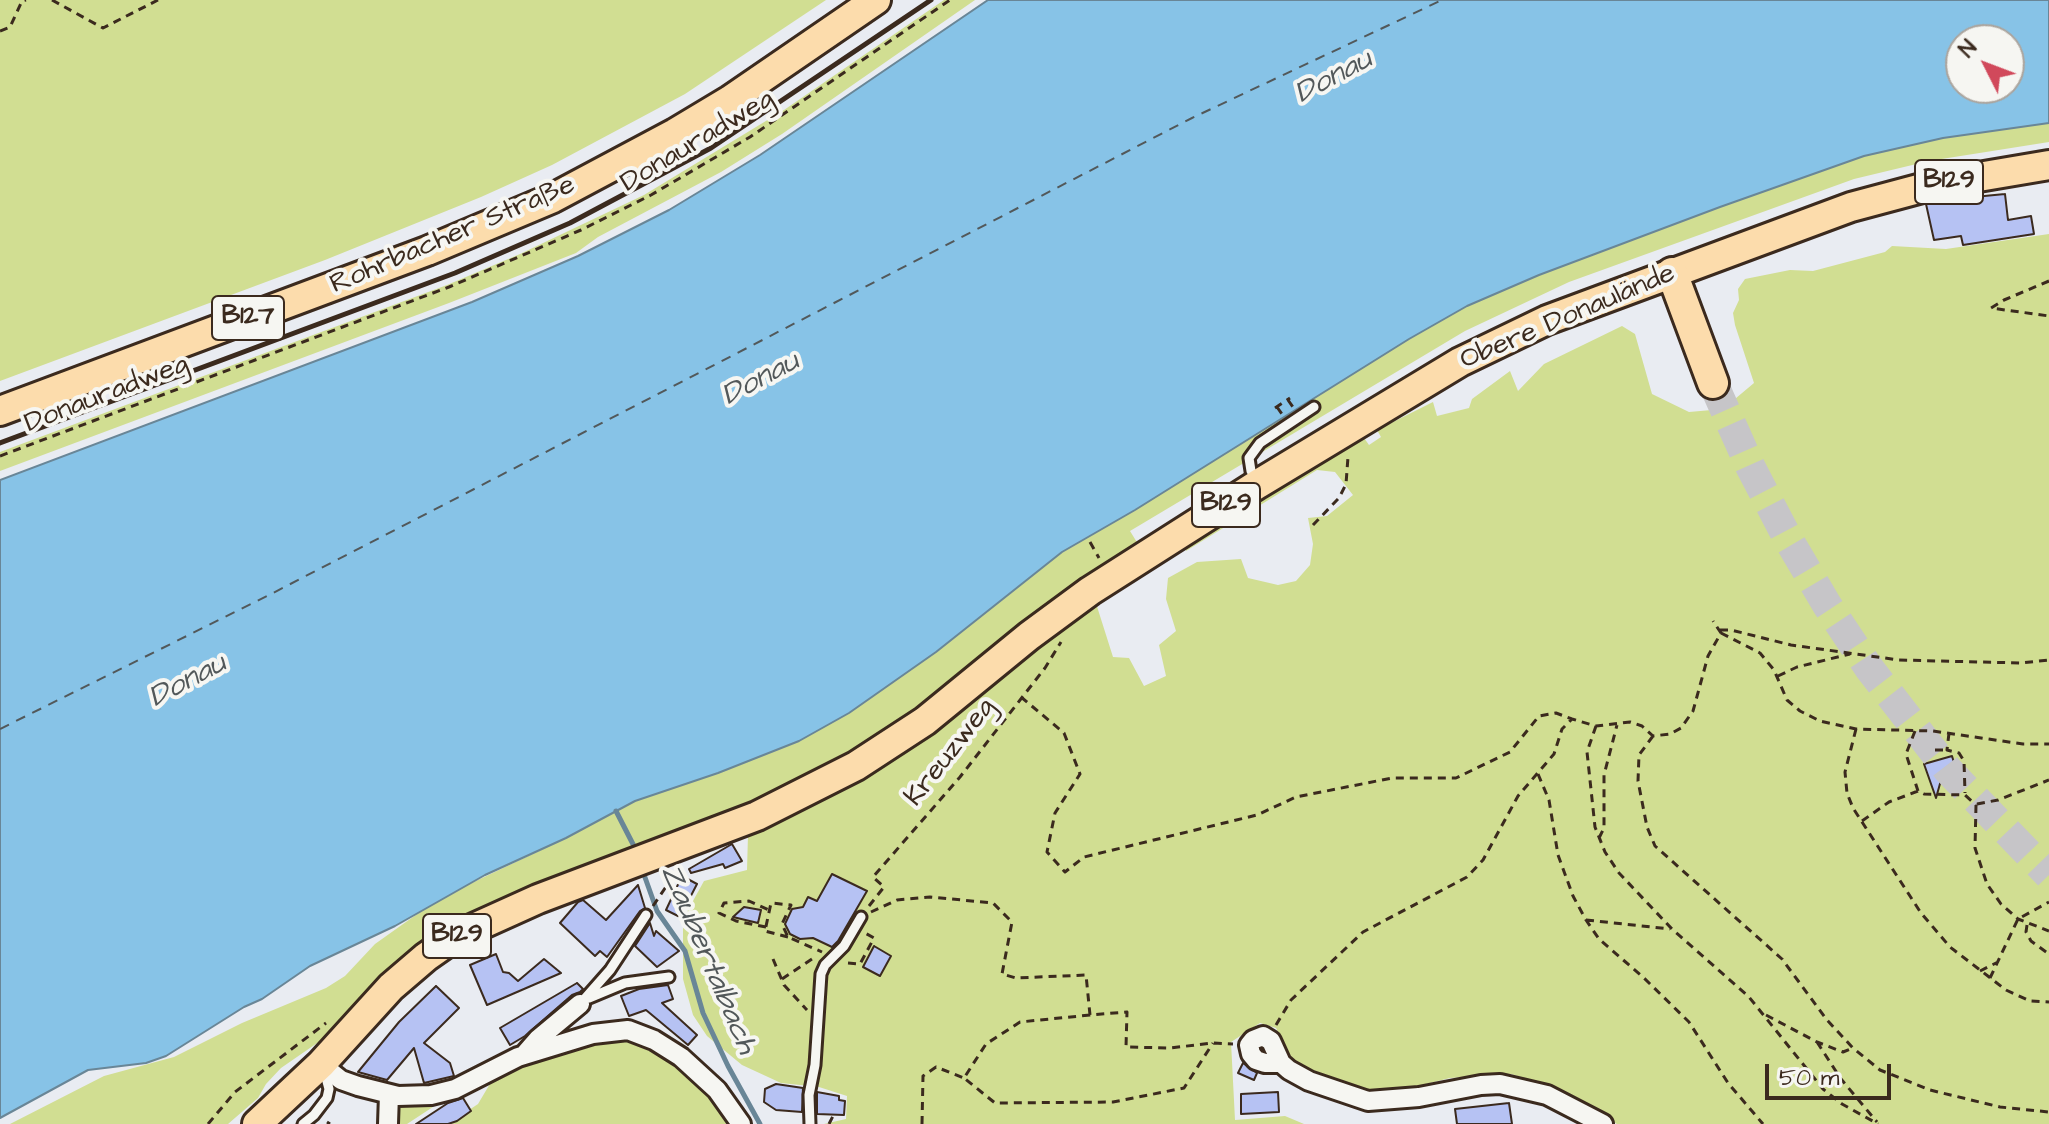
<!DOCTYPE html>
<meta charset="utf-8">
<style>
body{margin:0}
#map{position:relative;width:2049px;height:1124px;overflow:hidden;background:#e9ecf2;font-family:"Architects Daughter",sans-serif}
canvas{display:block}
.north{position:absolute;left:1945px;top:24px;width:80px;height:80px;box-sizing:border-box;background:#f6f6f2;border:2px solid #aba49d;border-radius:50%;rotate:312deg;font-size:22px;font-weight:700;line-height:32px;text-align:center;color:#3b2a1e}
.north::after{content:'';display:block;margin:auto;width:28px;height:36px;background:#d1495b;clip-path:polygon(50% 0,100% 100%,50% 72%,0 100%)}
.scale{position:absolute;left:1765px;top:1064px;width:126px;height:36px;box-sizing:border-box;border:4px solid #3b2a1e;border-top:0;padding-left:10px;font-size:24px;line-height:28px;white-space:nowrap;color:#3b2a1e;-webkit-text-stroke:6px #f6f6f2;paint-order:stroke}
</style>
<div id="map">
<canvas width="2049" height="1124"></canvas>
<div class="north">N</div>
<div class="scale">50 m</div>
</div>
<script>
const context = document.querySelector('canvas').getContext('2d');
context.lineJoin = 'round';
function fillPath(path, color) { context.fillStyle = color; context.fill(path, 'evenodd'); }
const toPath = rows => new Path2D(rows.map(r => 'M' + r).join(''));
function trace(path, color, width, dash) { context.strokeStyle = color; context.lineWidth = width; context.lineCap = dash ? 'butt' : 'round'; context.setLineDash(dash || []); context.stroke(path); }
function drawText(font, color, halo, rows, align = 'center') {
  context.font = font + ' "Architects Daughter",sans-serif'; context.lineWidth = 8; context.setLineDash([]); context.textBaseline = 'middle'; context.strokeStyle = halo; context.fillStyle = color; for (const [text, x, y, turn = 0] of rows) {
    context.save(); context.translate(x, y); context.rotate((+turn || 0) * Math.PI / 180); context.textAlign = isNaN(turn) ? turn : align; if (halo) context.strokeText(text, 0, 0); context.fillText(text, 0, 0); context.restore();
  }
}
fillPath(toPath([
 [0,0,826,0,685,94,552,165,481,197,325,260,0,381],
 [944,0,975,0,782,134,721,172,598,237,576,253,449,303,0,471,0,452,447,285,520,254,644,195,784,110],
 [2049,123,2049,142,1929,161,1854,179,1569,282,1465,331,1130,531,1138,544,882,737,788,791,566,871,480,912,336,1030,281,1068,266,1084,258,1098,228,1124,10,1124,104,1076,174,1057,242,1023,326,988,345,976,375,944,420,912,459,889,566,838,634,801,718,773,799,741,849,713,936,652,1062,552,1135,510,1409,339,1467,306,1539,275,1720,207,1864,156,1943,138],
 [2049,234,2049,1124,1617,1124,1554,1087,1511,1074,1450,1078,1410,1088,1362,1092,1292,1061,1276,1028,1260,1023,1231,1042,1235,1120,1285,1116,1304,1124,824,1124,846,1119,847,1096,819,1087,781,1083,742,1065,707,1036,693,1015,683,979,683,919,704,881,747,870,748,835,852,785,890,761,969,703,1094,597,1113,657,1129,658,1144,686,1166,676,1159,645,1176,631,1166,599,1168,578,1197,562,1241,559,1248,578,1278,585,1296,581,1310,565,1313,544,1308,518,1327,516,1353,495,1335,472,1317,470,1186,551,1189,536,1305,463,1351,445,1362,435,1369,445,1381,437,1377,430,1433,402,1437,416,1469,408,1472,399,1510,371,1518,391,1544,364,1622,326,1635,334,1652,394,1689,412,1723,409,1754,383,1735,325,1733,313,1739,300,1738,289,1745,279,1790,270,1813,271,1885,252,1892,246,1946,249],
 [619,1040,647,1047,674,1062,710,1095,731,1124,448,1124,478,1104,494,1077,523,1064,598,1041],
 [442,1101,407,1124,394,1124,395,1113,402,1105]
]), '#d1de92');
const water = toPath([
 [988,0,2049,0,2049,123,1943,138,1864,156,1720,207,1539,275,1467,306,1409,339,1135,510,1062,552,936,652,849,713,799,741,718,773,635,801,566,838,485,875,395,926,310,966,262,999,244,1007,166,1056,146,1063,88,1070,0,1118,0,480,472,302,578,256,669,210,760,155,988,0],
 [1961,40,2009,40,2009,88,1961,88,1961,40]
]);
fillPath(water, '#87c3e7');
trace(water, '#698697', 2);
trace(toPath([
 [616,811,637,852],
 [642,869,657,911,685,951,703,1013,728,1066,760,1124]
]), '#698697', 5);
trace(toPath([
 [0,729,271,594,1192,118,1442,0]
]), '#52585a', 2, [10, 8]);
const building = toPath([
 [2005,194,2008,220,2031,216,2034,234,1963,245,1961,236,1934,240,1926,204,1953,199,2005,194],
 [1952,756,1955,766,1943,773,1936,798,1924,764,1952,756],
 [732,844,742,861,725,868,723,864,691,873,689,869,732,844],
 [832,874,867,891,838,941,832,947,813,938,800,939,790,934,785,924,792,909,803,907,808,897,817,901,832,874],
 [682,876,697,884,680,917,666,910,682,876],
 [638,885,645,908,640,911,607,957,600,951,595,956,560,923,578,902,583,900,606,920,638,885],
 [744,907,761,910,758,923,733,917,744,907],
 [650,923,654,936,656,931,679,951,657,967,635,946,650,923],
 [874,946,891,956,880,976,863,967,874,946],
 [496,954,503,972,509,973,518,981,544,959,561,973,487,1005,470,965,496,954],
 [577,983,583,989,580,992,572,995,525,1036,510,1045,500,1028,577,983],
 [668,985,673,999,662,1003,697,1035,688,1045,646,1010,629,1016,621,996,639,989,668,985],
 [436,986,459,1008,424,1043,450,1063,454,1076,424,1083,414,1048,387,1080,358,1072,399,1022,436,986],
 [1243,1063,1257,1073,1254,1080,1238,1073,1243,1063],
 [776,1084,803,1088,802,1112,776,1110,764,1102,765,1089,776,1084],
 [817,1092,839,1096,839,1100,845,1101,844,1115,817,1114,817,1092],
 [1278,1092,1279,1112,1241,1114,1241,1094,1278,1092],
 [463,1098,471,1111,457,1121,448,1124,416,1124,448,1103,463,1098],
 [1509,1103,1512,1124,1457,1124,1455,1109,1509,1103]
]);
fillPath(building, '#b6c2f3');
trace(building, '#3b2a1e', 2);
trace(toPath([
 [1713,383,1750,466,1787,537,1827,605,1869,668,1948,770,2049,875]
]), '#c6c5c8', 30, [30, 15]);
const service = toPath([
 [1257,481,1251,471,1249,458,1260,443,1314,407],
 [589,998,625,983,669,977],
 [580,1004,610,970,646,915],
 [303,1124,314,1115,327,1098,329,1089,324,1070],
 [810,1124,809,1095,815,1065,821,974,825,965,844,946,861,917]
]);
const minor = toPath([
 [524,1055,538,1039,580,1004],
 [1281,1063,1265,1063,1256,1060,1251,1054,1249,1045,1253,1040,1263,1036,1271,1041,1281,1063,1289,1070,1309,1081,1368,1101,1419,1097,1481,1085,1500,1084,1547,1095,1603,1124],
 [321,1064,341,1080,358,1086,398,1096,431,1095,455,1089,518,1057,593,1034,628,1030,654,1040,681,1057,717,1090,741,1124],
 [388,1124,389,1094]
]);
const primary = toPath([
 [0,411,427,251,553,198,675,133,730,100,876,0],
 [257,1124,321,1064,391,987,426,957,456,936,538,899,757,816,856,766,925,721,1029,636,1090,591,1258,484,1460,362,1547,320,1851,207,1937,184,2049,165]
]);
const trunk = toPath([
 [1672,273,1713,383]
]);
trace(service, '#3b2a1e', 15);
trace(minor, '#3b2a1e', 24);
trace(primary, '#3b2a1e', 34);
trace(trunk, '#3b2a1e', 36);
trace(toPath([
 [52,0,103,28,158,0],
 [0,31,10,27,22,1,26,0],
 [2049,281,2004,300,1991,308,2049,316],
 [1288,400,1293,407],
 [1277,407,1282,414],
 [1275,408,1290,398],
 [0,456,449,287,581,230,651,195,750,137,950,0],
 [1313,525,1339,498,1346,484,1348,457],
 [1090,542,1099,558],
 [1720,630,1731,630,1791,645,1899,660,2021,663,2049,660],
 [1721,633,1760,653,1774,670,1787,700,1800,711,1820,721,1856,729,1933,731,2023,744,2049,744],
 [1778,676,1797,667,1850,654],
 [1021,697,1064,733,1080,774,1055,813,1047,852,1065,872,1084,857,1257,815,1296,797,1392,778,1456,778,1510,752,1539,716,1556,713,1572,719],
 [1596,726,1587,752,1595,827,1605,852,1619,873,1672,929,1749,997,1823,1089,1842,1104,1878,1124],
 [1856,729,1845,772,1847,793,1853,808,1921,913,1950,947,2006,990,2030,1001,2049,1002],
 [1915,731,1906,754,1918,791],
 [1949,733,1947,750,1959,753,1964,761,1965,793],
 [1653,736,1639,755,1638,781,1647,827,1655,846,1782,959,1827,1020,1853,1048,1880,1070,1930,1090,2000,1107,2049,1112],
 [1935,750,1947,750],
 [1538,774,1549,800,1558,855,1573,896,1586,920,1599,939,1644,978,1689,1022,1728,1083,1763,1124],
 [1977,804,1998,800,2049,780],
 [1976,805,1975,848,1987,884,2001,904,2018,919,2049,931],
 [1862,821,1889,802,1918,791,1924,794,1965,795,1976,805],
 [1599,838,1604,828,1604,775,1617,725],
 [653,906,678,869],
 [869,906,884,887,873,877,960,777,1045,668,1061,642],
 [871,912,897,900,930,897,993,903,1012,922,1002,974,1016,978,1086,975,1090,1015,1127,1012,1126,1047,1170,1048,1213,1043,1233,1044],
 [1586,920,1670,929],
 [2027,925,2026,932,2031,941,2049,954],
 [766,927,736,921,719,913,724,903,749,901,769,910],
 [788,937,765,931,771,903,791,905,782,924,788,937,822,952],
 [773,959,784,985,807,1010],
 [848,963,860,964,874,938,865,933],
 [1980,971,1998,962],
 [1990,978,2018,919,2049,902],
 [782,979,812,959],
 [1090,1015,1020,1022,986,1044,964,1078,995,1103,1113,1102,1184,1088,1213,1043],
 [1766,1015,1817,1042,1843,1052,1853,1048],
 [1276,1025,1291,1000,1363,932,1467,877,1483,860,1518,796,1554,754,1562,729,1572,719,1596,726,1630,722,1642,726,1653,736,1670,734,1681,728,1693,711,1708,656,1721,633,1713,621],
 [1817,1042,1841,1079,1877,1122],
 [327,1122,330,1124],
 [208,1124,235,1092,326,1023],
 [829,1124,835,1112],
 [922,1124,923,1076,936,1067,964,1078]
]), '#3b2a1e', 3, [8, 6]);
trace(service, '#f6f6f2', 9);
trace(minor, '#f6f6f2', 18);
trace(primary, '#fcdcac', 28);
trace(trunk, '#fcdcac', 30);
trace(toPath([
 [0,443,455,273,570,223,711,148,931,0]
]), '#3b2a1e', 5);
for (const [x, y, w] of [
 [1949,182,68],
 [248,318,72],
 [1226,505,68],
 [457,936,68]
]) { const box = new Path2D(); box.roundRect(x - w / 2, y - 22, w, 44, 6); context.fillStyle = '#f6f6f2'; context.fill(box); trace(box, '#3b2a1e', 2); }
drawText('bold 26px', '#3b2a1e', null, [
 ["B129",1949,182],
 ["B127",248,318],
 ["B129",1226,505],
 ["B129",457,936]
]);
drawText('28px', '#3b2a1e', '#f6f6f2', [
 ["Donauradweg",698,142,-31],
 ["Rohrbacher Straße",453,236,-23],
 ["Obere Donaulände",1568,318,-23],
 ["Donauradweg",107,395,-21],
 ["Kreuzweg",951,753,-52]
]);
drawText('italic 30px', '#52585a', '#f6f6f2', [
 ["Donau",1334,78,-28],
 ["Donau",761,380,-28],
 ["Donau",188,682,-28],
 ["Zaubertalbach",707,960,67]
]);
</script>
